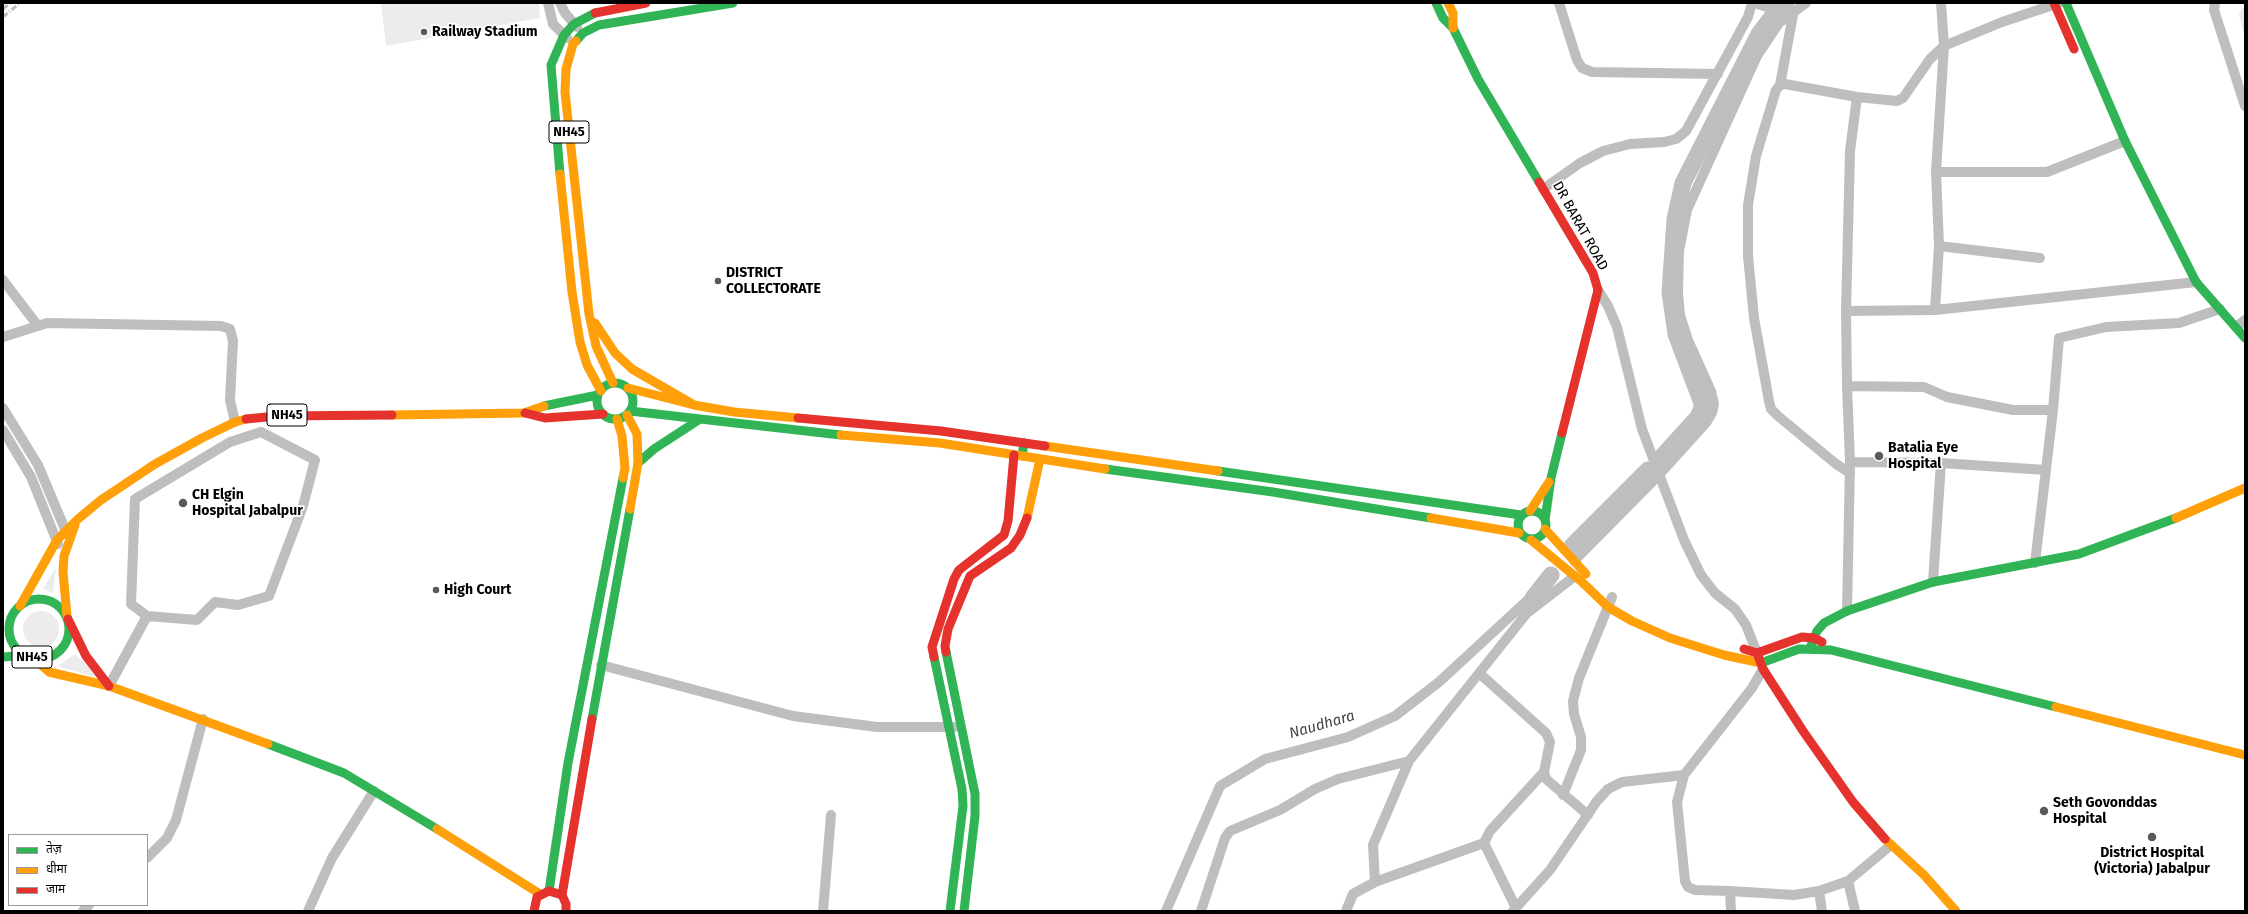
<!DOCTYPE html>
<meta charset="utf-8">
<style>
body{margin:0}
#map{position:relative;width:2248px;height:914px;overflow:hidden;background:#fff;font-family:"Fira Sans","Noto Sans Devanagari",sans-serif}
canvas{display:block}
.frame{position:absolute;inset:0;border:4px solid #000;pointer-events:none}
.legend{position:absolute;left:8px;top:834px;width:140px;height:72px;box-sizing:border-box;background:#fff;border:1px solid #999;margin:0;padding:5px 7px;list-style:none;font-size:12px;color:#000}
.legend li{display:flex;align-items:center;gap:8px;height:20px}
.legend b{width:20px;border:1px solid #999}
</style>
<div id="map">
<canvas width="2248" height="914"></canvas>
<div class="frame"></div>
<ul class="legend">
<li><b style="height:5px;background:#30b455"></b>तेज़</li>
<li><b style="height:5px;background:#ff9f0a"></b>धीमा</li>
<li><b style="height:5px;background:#e5322d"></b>जाम</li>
</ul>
</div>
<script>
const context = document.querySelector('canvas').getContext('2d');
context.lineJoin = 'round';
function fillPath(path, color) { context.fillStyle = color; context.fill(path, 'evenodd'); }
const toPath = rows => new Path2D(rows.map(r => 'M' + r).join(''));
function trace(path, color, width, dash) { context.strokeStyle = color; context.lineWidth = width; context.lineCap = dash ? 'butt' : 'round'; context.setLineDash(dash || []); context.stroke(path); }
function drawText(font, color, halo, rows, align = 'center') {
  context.font = font + ' "Fira Sans",sans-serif'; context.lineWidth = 3.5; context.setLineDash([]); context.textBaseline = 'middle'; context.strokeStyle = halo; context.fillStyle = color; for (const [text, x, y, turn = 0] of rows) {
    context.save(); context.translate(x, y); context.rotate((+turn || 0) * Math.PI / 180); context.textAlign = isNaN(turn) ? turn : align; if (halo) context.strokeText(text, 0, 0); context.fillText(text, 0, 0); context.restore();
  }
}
fillPath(toPath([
 [381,3,539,3,540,18,386,46],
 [2245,7,2245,39,2239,15,2241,9],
 [56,567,53,593,43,589],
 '23 629a18 18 0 1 1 36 0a18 18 0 1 1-36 0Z',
 [75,654,96,674,94,677,58,666]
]), '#ececec');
trace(toPath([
 [1660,459,1698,417,1703,406,1676,334,1670,292,1675,219,1683,183,1759,34,1774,14,1786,3],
 [1572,546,1648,470],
 [1533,598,1551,575]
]), '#bfbfbf', 17);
trace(toPath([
 [548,3,553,24,567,38],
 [560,3,565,13,577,27],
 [1559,3,1577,60,1582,68,1592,72,1718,74],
 [1754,3,1793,15,1780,85],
 [2215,3,2214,10,2245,106],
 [1936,172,2047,172,2125,141],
 [1543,189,1580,163,1603,151,1630,144,1664,142,1676,139,1686,131,1748,17,1752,3],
 [1939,246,2040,258],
 [3,280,38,326],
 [1598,290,1608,306,1617,327,1642,429,1684,540,1701,575,1715,593,1735,609,1746,625,1757,653],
 [1935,310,1939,246,1936,172,1944,46,1941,3],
 [1846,311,1850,151,1857,97],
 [2236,327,2245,320],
 [3,337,47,323,221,326,230,329,233,341,230,400,235,422],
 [3,408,38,465,67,534],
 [2053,410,2059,338,2106,327,2179,323,2220,309],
 [3,430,31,477,58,544],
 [261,432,315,460,303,506,269,596,238,605,215,602,197,620,147,616,131,604,135,499,230,442,261,432],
 [1850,462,1941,463,2046,470],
 [1850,473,1836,464,1778,416,1771,409,1769,401,1754,318,1748,256,1748,205,1756,156,1776,90,1780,85,1785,84,1857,97,1897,101,1903,98,1930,59,1944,46,2002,22,2059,3],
 [1574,561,1658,476,1706,423,1712,413,1714,404,1711,391,1688,340,1680,315,1678,293,1679,251,1687,210,1757,56,1779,23,1806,3],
 [2035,563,2053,410,2013,410,1947,397,1924,387,1847,386,1846,311,1935,310,2196,282],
 [1933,582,1941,463],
 [1847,611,1850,462,1847,386],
 [601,665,793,716,877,727,955,727],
 [1479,673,1546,733,1550,742,1544,772,1546,779,1588,815],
 [109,686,147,616],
 [1563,795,1581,750,1581,737,1574,714,1573,701,1579,678,1612,597],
 [1484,843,1375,882,1373,845,1409,761,1527,613,1575,576],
 [147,858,167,838,176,820,203,719],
 [1848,881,1855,911],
 [1730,891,1794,895,1819,891,1848,881,1891,845],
 [1819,891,1822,911],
 [1516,908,1484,843,1490,831,1544,772],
 [83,911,89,905],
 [308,911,332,858,374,791],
 [823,911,831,815],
 [1166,911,1220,786,1265,759,1348,737,1395,716,1439,682,1530,598,1547,597],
 [1201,911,1225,838,1230,831,1280,810,1315,789,1338,779,1409,761],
 [1346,911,1353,894,1375,882],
 [1513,911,1550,870,1597,801,1608,789,1622,782,1684,775],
 [1731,911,1730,891,1695,890,1688,887,1685,881,1677,802,1684,775,1752,688,1763,669]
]), '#bebebe', 10);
trace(toPath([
 [1436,3,1443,18,1453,28,1478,79,1539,182],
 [2066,3,2125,141,2196,282,2245,338],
 [576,41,583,33,599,25,733,3],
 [560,174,551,65,564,35,574,24,595,13],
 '597 401a18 18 0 1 1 36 0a18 18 0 1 1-36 0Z',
 [544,406,598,395],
 [630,411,841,435],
 [1022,456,1024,443],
 [638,463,654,449,700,419],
 [1105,469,1273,492,1431,518],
 [1218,471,1521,515],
 '1518 525a14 14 0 1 1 28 0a14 14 0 1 1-28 0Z',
 [1545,520,1551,478,1562,433],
 '9 629a30 30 0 1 1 60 0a30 30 0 1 1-60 0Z',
 [1810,648,1817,631,1824,623,1847,611,1933,582,2079,554,2176,518],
 [946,652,975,794,975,816,964,911],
 [3,657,26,655],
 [934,657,962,789,963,806,950,911],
 [1761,663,1799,649,1831,650,2056,707],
 [592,719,630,509],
 [268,744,344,773,437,829],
 [549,891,568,763,623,478]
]), '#30b455', 9);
trace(toPath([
 [1448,3,1453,13,1453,28],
 [576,41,573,44,566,69,565,92,589,314,596,346,613,383],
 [560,174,572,292,580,342,587,365,601,391],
 [595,323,615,353,632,369,694,405],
 [628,388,694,405,734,412,798,418],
 [392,415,524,413,544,406],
 [627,415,637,434,638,463,630,509],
 [617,419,622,436,625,468,623,478],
 [841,435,940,443,1105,469],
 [1045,446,1218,471],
 [1530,511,1549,482],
 [1027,518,1040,459],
 [1431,518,1519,533],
 [2176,518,2245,488],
 [1545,529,1586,574],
 [1531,540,1582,582,1608,607,1632,621,1670,638,1724,655,1761,663],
 [20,606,57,540,78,519,101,500,155,464,202,438,235,422,246,419],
 [67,616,63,572,64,556,75,525],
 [32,657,49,672,109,686,268,744],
 [2056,707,2245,755],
 [437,829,540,894],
 [1885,839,1924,875,1956,911]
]), '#ff9f0a', 9);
trace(toPath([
 [2054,3,2074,49],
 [595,13,646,3],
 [1539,182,1593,273,1598,290,1562,433],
 [525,413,545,418,603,414],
 [798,418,941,431,1045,446],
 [246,419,277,416,392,415],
 [68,619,86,656,109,686],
 [1744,649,1757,653,1802,637,1814,638,1822,642],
 [946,652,945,646,948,629,970,576,1011,548,1020,535,1027,518],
 [1757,653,1763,669,1803,731,1853,802,1885,839],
 [934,657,932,647,954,579,959,570,1004,535,1008,521,1014,455],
 [562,895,592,719],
 [534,911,537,897,549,891,562,895,566,904,566,911]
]), '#e5322d', 9);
trace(toPath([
 [3,9,10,3],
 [3,17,20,3]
]), '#bebebe', 3, [6, 2, 1, 2]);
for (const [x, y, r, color] of [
 [424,32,4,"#595959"],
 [718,281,4,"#595959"],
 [1879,456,5,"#595959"],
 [183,503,5,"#595959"],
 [436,590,4,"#595959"],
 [2044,811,5,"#595959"],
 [2152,837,5,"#595959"]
]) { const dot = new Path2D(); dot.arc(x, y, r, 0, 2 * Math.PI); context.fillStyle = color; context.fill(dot); trace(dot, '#fff', 1.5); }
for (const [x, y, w] of [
 [569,132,40],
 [287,415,40],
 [32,657,40]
]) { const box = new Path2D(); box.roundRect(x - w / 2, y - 11, w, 22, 3); context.fillStyle = '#fff'; context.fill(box); trace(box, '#000', 1); }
drawText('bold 13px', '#000', null, [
 ["NH45",569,132],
 ["NH45",287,415],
 ["NH45",32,657]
]);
drawText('bold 14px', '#000', '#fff', [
 ["Railway Stadium",432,32],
 ["DISTRICT",726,273],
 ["COLLECTORATE",726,289],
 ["Batalia Eye",1888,448],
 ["Hospital",1888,464],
 ["CH Elgin",192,495],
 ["Hospital Jabalpur",192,511],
 ["High Court",444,590],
 ["Seth Govonddas",2053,803],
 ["Hospital",2053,819],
 ["District Hospital",2152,853,"center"],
 ["(Victoria) Jabalpur",2152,869,"center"]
], 'left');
drawText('14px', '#000', '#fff', [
 ["DR BARAT ROAD",1580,226,61]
]);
drawText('italic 15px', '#444', '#fff', [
 ["Naudhara",1322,725,-16]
]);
</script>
